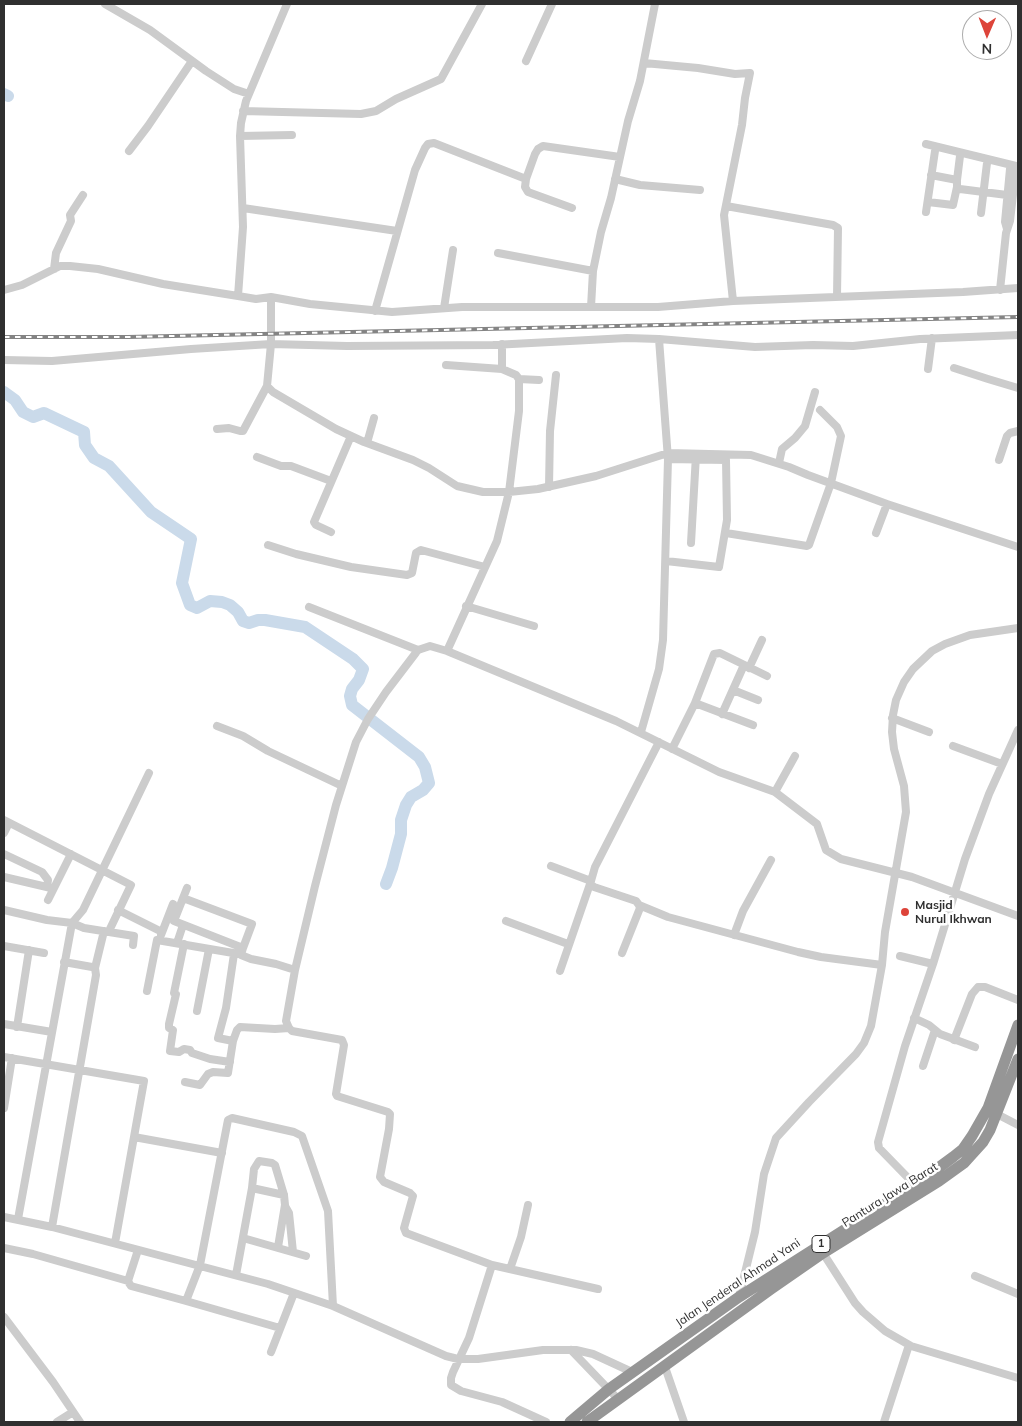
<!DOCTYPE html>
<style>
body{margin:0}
#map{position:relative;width:1022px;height:1426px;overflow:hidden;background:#fff;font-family:Mulish,sans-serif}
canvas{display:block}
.frame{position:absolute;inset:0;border:5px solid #2f2f2f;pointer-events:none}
.north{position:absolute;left:962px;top:10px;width:50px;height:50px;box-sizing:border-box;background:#fff;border:1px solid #acacac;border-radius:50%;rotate:181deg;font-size:14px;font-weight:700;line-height:20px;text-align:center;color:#2f2f2f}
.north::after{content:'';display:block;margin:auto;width:18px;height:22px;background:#dd443a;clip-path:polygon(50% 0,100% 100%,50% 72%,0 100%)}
</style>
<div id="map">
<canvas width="1022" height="1426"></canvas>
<div class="frame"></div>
<div class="north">N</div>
</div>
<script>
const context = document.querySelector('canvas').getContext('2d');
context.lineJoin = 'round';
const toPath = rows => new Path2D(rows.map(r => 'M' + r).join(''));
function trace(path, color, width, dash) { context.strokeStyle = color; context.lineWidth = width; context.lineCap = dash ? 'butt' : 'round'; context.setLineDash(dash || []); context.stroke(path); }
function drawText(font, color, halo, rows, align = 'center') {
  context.font = font + ' Mulish,sans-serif'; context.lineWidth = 5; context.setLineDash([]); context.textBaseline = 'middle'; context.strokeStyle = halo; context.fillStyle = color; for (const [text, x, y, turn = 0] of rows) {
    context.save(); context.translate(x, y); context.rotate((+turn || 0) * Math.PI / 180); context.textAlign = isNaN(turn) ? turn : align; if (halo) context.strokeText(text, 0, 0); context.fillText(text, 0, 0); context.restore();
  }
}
trace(toPath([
 [4,94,8,96],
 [4,392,15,400,23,412,33,417,44,413,84,432,85,445,94,458,109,466,151,512,191,539,182,583,190,605,197,608,210,601,222,602,230,605,238,612,243,621,249,623,258,620,265,620,305,627,353,659,363,669,359,680,352,689,350,696,352,705,419,757,425,767,429,783,423,790,411,797,406,805,401,820,401,834,392,868,386,884]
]), '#cadaea', 12);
trace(toPath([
 [105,4,150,30,206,71,234,89,249,94],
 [526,61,552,4],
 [644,63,698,68,735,74,750,73,745,98,742,125,724,215,733,301],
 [243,111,361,114,376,111,396,99,441,79,482,4],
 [240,136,292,135],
 [926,144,1016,166],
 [129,151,148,126,192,61],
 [931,175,957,180,957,187,960,189,1007,195],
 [526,179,525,187,528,192,572,208],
 [615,179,640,185,700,190],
 [957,180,960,156],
 [928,202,953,205,957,187],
 [726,206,833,225,838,228,837,297],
 [243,208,397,231],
 [926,212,935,151],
 [981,213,987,163],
 [498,253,593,271],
 [54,269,56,253,71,221,70,215,83,195],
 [4,290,22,285,60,266,70,266,98,269,163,284,238,296,256,299,271,297,310,304,392,312,462,307,658,307,733,301,963,292,1018,288],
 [1000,290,1006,233,1010,221,1016,168,1010,169,1005,222,1007,229],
 [238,296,243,227,240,136,241,123,246,101,287,4],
 [271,297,271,344,267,386,273,392,336,429,364,442,413,460,429,468,457,486,483,492,509,492,538,489,596,476,668,453,751,455,789,467,808,475,887,504,1018,547],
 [591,307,593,271,601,232,611,198,628,121,640,81,655,4],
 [444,308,453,250],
 [375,311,415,170,425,148,428,144,434,143,526,179,535,154,538,149,543,146,620,157],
 [502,344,502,369,516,375,519,379,519,411,509,492,497,541,447,651,616,721,719,772,775,792,817,824,826,850,841,859,912,877,1018,916],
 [4,360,52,361,191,349,271,344,347,346,493,345,627,338,659,339,755,347,813,345,853,346,920,339,1018,335],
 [446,365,502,369],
 [954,368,988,379,1018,388],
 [928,369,932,338],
 [519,379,539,380],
 [217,429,229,428,240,431,243,431,267,386],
 [367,443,374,418],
 [257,457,281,466,291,466,331,481],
 [999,460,1007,436,1010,433,1018,431],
 [779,463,782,449,795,438,805,426,815,392],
 [549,487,550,431,556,375],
 [331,532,316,525,314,522,351,436],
 [726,533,807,546,809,545,831,483,841,436,837,427,820,410],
 [876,533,887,504],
 [691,543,696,455],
 [268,545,296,554,351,567,407,575,412,573,416,553,421,550,485,567],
 [666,561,719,567,727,520,726,460,668,459],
 [466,606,534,626],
 [309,607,418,650],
 [447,651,430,646,418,650,386,692,368,719,356,742,336,805,315,886,295,970,286,1021,289,1028,292,1031,342,1040,344,1045,336,1094,337,1096,388,1112,390,1114,389,1129,380,1177,384,1182,410,1193,413,1196,404,1228,406,1233,492,1265,469,1338,453,1372,451,1378,451,1385,461,1391,502,1402,546,1422],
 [749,668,762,640],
 [733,690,758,700],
 [695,703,753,725],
 [722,714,744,665],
 [892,718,929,732],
 [217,726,243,736,268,751,342,786],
 [641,732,659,669,663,640,668,459,659,339],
 [953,746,1002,764],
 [672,749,695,703,714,654,720,653,767,676],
 [775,792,795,756],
 [4,820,131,885,109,931],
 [4,833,9,823],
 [4,854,42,872,48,880,47,887],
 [551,866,591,881],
 [4,877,51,888],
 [187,888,174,921,243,948,241,955,251,959,276,964,295,970],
 [183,898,252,924,243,948],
 [48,900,71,854],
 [639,905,668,917,798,952,821,957,882,965],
 [4,910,47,920,72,923,84,928,134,936,133,945],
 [118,910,162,932],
 [506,921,568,944],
 [161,935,173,904],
 [734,935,743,911,771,860],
 [177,943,183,925],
 [184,944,174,993,176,994,169,1024,169,1028,173,1030,170,1051,179,1052,184,1049,190,1050,192,1053,210,1059,230,1062],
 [4,946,44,953],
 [622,953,640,908,639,905,636,901,594,887,590,884,591,881,595,867,659,742],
 [900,956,933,964],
 [95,968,104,931],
 [560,971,590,884],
 [147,991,157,940,239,954],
 [197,1011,209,949],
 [914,1018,929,1025,940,1034,975,1047],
 [4,1024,52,1032],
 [17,1027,29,950],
 [954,1040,972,994,978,987,985,987,1018,1000],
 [233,1041,237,1030,240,1027,275,1029,289,1028],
 [4,1057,144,1081,115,1243],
 [923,1066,935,1030],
 [185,1082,200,1085,208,1074,213,1072,228,1073,233,1041,218,1038,226,1008,234,954],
 [4,1108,12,1058],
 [993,1112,1018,1125],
 [134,1137,222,1153],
 [915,1185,879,1148,878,1142,905,1046,933,964,965,859,989,794,1018,730],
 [252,1188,284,1195],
 [285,1206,289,1213,293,1252],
 [4,1217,52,1227,268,1284,333,1306,446,1356,458,1359,478,1359,543,1350,576,1350,593,1354,632,1372],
 [18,1219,72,923,83,910,149,773],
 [52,1227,96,975,95,968,92,967,64,962],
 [243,1238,306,1256],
 [4,1248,33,1254,128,1281],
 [138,1250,128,1281,129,1283,131,1286,186,1301],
 [823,1253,855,1303,863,1312,885,1331,911,1346,1018,1378],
 [492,1265,598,1289],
 [510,1269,521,1237,528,1205],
 [236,1275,252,1188,254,1169,259,1161,272,1163,275,1165,284,1195,285,1205,278,1247],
 [975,1276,1018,1294],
 [739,1297,755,1232,764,1174,776,1138,809,1102,856,1054,864,1043,871,1026,882,965,885,932,906,812,904,786,894,749,892,732,893,715,896,700,904,682,913,669,932,651,945,644,970,635,1018,628],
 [4,1317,53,1382,80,1422],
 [280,1328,186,1301,200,1265,227,1125,228,1120,232,1118,294,1132,302,1136,328,1211,333,1306],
 [571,1350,618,1399],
 [271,1352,294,1293],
 [665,1367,684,1422],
 [57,1422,73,1412],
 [884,1422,909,1345]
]), '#ccc', 8);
trace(toPath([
 [570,1422,609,1389,739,1297,915,1185,953,1157,963,1149,972,1136,988,1108,1018,1025],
 [587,1422,771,1289,823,1253,939,1181,964,1163,983,1142,990,1130,1018,1059]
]), '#969696', 11);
const rail = toPath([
 [4,337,128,337,1018,317]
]);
trace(rail, '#848484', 4);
trace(rail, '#fff', 2, [5.5]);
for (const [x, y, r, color] of [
 [905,912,5,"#dd443a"]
]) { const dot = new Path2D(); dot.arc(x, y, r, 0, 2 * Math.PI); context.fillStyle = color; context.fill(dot); trace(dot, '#fff', 2); }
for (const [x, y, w] of [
 [821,1244,18]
]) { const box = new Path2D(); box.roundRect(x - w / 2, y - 8.5, w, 17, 4); context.fillStyle = '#fff'; context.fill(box); trace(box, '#2f2f2f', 1); }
drawText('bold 11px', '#2f2f2f', null, [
 ["1",821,1244]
]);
drawText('bold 12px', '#2f2f2f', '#fff', [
 ["Masjid",915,905],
 ["Nurul Ikhwan",915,919]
], 'left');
drawText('12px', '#2f2f2f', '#fff', [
 ["Pantura Jawa Barat",890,1195,-32],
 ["Jalan Jenderal Ahmad Yani",738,1283,-34]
]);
</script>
